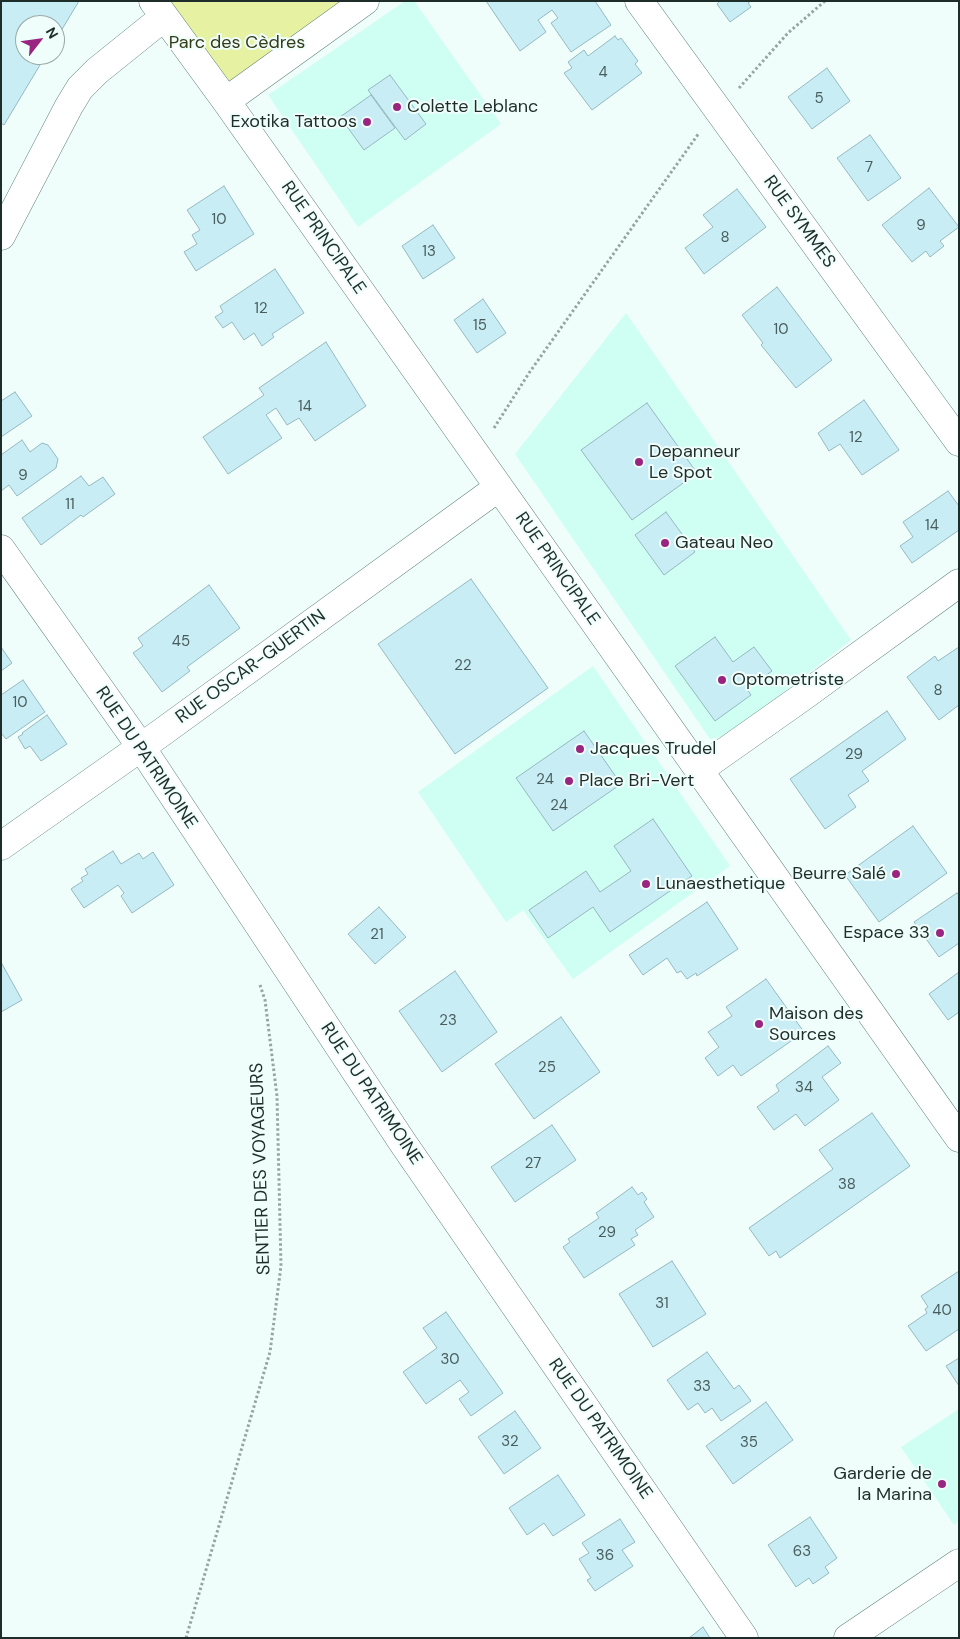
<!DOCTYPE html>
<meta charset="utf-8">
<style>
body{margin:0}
#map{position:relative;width:960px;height:1639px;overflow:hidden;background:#f0fefb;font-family:"DM Sans",sans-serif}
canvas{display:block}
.frame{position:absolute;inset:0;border:2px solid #1f2d2a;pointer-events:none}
.north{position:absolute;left:15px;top:15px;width:50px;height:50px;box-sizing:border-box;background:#f0fefb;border:1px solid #9caaa7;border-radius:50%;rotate:60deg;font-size:14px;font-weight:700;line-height:20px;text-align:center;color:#1f2d2a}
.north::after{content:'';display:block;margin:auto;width:18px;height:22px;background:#9a2580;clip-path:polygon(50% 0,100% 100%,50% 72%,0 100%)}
</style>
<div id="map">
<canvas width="960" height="1639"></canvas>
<div class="frame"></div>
<div class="north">N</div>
</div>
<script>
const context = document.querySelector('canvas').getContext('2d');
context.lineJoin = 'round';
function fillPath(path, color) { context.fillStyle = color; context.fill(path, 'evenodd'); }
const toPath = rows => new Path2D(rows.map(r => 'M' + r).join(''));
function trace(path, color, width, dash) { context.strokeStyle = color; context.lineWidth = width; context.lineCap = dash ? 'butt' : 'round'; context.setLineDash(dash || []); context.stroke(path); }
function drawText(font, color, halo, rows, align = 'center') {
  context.font = font + ' "DM Sans",sans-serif'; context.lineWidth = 4; context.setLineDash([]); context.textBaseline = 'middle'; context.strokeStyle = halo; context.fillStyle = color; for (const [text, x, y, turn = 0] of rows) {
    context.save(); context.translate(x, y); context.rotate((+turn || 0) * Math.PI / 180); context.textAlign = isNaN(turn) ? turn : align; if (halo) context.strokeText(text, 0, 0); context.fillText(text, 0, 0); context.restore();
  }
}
fillPath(toPath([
 [405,1,414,1,501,124,358,227,268,95],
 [626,313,851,640,729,735,710,739,515,454],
 [593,666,730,866,573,979,523,910,506,922,418,792],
 [959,1409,959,1521,954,1525,901,1447]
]), '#cffef3');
fillPath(toPath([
 [153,1,365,1,226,101]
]), '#e6f2a1');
const building = toPath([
 [1,1,79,1,55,41,55,25,25,25,25,55,46,55,4,125,1,123,1,1],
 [486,1,595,1,611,25,571,52,551,23,558,18,552,10,538,20,546,32,520,51,486,1],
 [720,1,751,1,748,3,751,7,730,22,717,4,720,1],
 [615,36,618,40,621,38,638,61,635,64,642,73,592,110,564,73,572,68,568,62,584,50,588,56,615,36],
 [827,68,850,101,812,129,788,97,827,68],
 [390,75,426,124,405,140,368,90,390,75],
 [371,95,395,128,364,150,340,117,371,95],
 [870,135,901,178,868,201,837,158,870,135],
 [224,186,254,234,196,271,184,252,197,244,192,235,200,230,187,210,224,186],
 [929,188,959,227,940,241,944,246,930,257,926,251,912,262,882,225,929,188],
 [737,189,766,227,704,274,685,248,713,227,703,215,737,189],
 [433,225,455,258,423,279,402,246,433,225],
 [275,269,304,313,272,334,274,337,262,346,254,333,244,340,232,322,223,328,215,317,223,312,220,306,275,269],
 [777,287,832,360,796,388,761,345,763,343,742,315,777,287],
 [483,299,506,333,477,353,454,320,483,299],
 [326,342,366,406,315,441,299,418,287,425,276,408,266,415,282,438,228,474,203,437,264,395,259,388,326,342],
 [15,392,32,416,1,437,1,401,15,392],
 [864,400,899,450,862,475,840,444,829,451,818,433,864,400],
 [647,403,697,473,632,520,581,450,647,403],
 [22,440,30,452,42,443,48,445,58,459,56,468,17,496,9,485,1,491,1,455,22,440],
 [81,476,89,486,103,477,115,494,83,517,81,515,41,545,22,518,81,476],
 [948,491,959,506,959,530,912,563,900,546,913,537,903,522,948,491],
 [666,512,695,552,664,575,635,535,666,512],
 [471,579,548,688,455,754,378,644,471,579],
 [209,585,240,628,187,667,190,671,162,692,133,653,143,646,138,638,209,585],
 [715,637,733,662,754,647,772,671,747,689,751,695,715,721,675,666,715,637],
 [1,647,12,663,1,671,1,647],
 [959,647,959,705,939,720,907,677,935,656,938,661,959,647],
 [23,680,45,712,6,739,1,733,1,695,23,680],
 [887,711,906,739,862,771,869,781,848,795,856,807,825,829,790,779,887,711],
 [47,715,67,744,41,761,30,746,25,749,18,737,23,734,22,733,47,715],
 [584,731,621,784,553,831,516,778,584,731],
 [653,819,692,876,610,932,593,907,548,938,529,910,586,871,600,892,631,871,614,846,653,819],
 [913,826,947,873,879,922,845,875,913,826],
 [113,851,121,864,139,853,143,859,153,852,174,885,132,913,121,896,124,893,118,885,84,908,71,889,83,881,81,878,88,874,85,869,113,851],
 [957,893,959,895,959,943,939,957,914,922,957,893],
 [707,902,738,949,697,976,696,973,687,979,681,971,677,973,667,958,643,975,629,955,707,902],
 [379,907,406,937,375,964,348,934,379,907],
 [2,964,22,1000,1,1012,1,965,2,964],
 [455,971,497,1032,442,1072,399,1011,455,971],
 [959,972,959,1012,948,1020,929,994,959,972],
 [766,979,804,1032,741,1076,733,1065,718,1076,705,1058,719,1047,708,1032,732,1016,726,1007,766,979],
 [561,1017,600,1072,534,1119,495,1064,561,1017],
 [828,1046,841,1063,822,1077,839,1100,805,1126,796,1114,774,1130,757,1107,779,1091,776,1085,828,1046],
 [872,1113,910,1166,780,1258,776,1251,769,1256,749,1228,833,1169,819,1150,872,1113],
 [552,1125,576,1160,515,1202,491,1167,552,1125],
 [632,1187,638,1195,642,1192,647,1199,644,1202,654,1217,635,1230,638,1235,631,1239,635,1245,584,1278,563,1247,570,1242,568,1239,599,1218,596,1213,632,1187],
 [672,1261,706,1314,653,1347,619,1294,672,1261],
 [959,1271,959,1329,926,1351,908,1326,927,1313,925,1309,928,1307,921,1296,959,1271],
 [446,1312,503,1393,471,1416,459,1399,469,1392,460,1380,426,1404,403,1372,437,1348,423,1328,446,1312],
 [707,1352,734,1389,739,1385,751,1401,721,1421,712,1408,705,1413,698,1403,688,1410,667,1380,707,1352],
 [959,1358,959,1386,946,1366,959,1358],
 [766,1402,793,1440,733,1484,706,1446,766,1402],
 [515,1411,541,1448,504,1474,478,1437,515,1411],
 [558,1475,585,1515,553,1536,544,1523,527,1535,509,1508,558,1475],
 [810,1517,837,1558,825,1567,829,1573,813,1584,809,1578,796,1587,768,1545,810,1517],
 [620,1519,635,1542,622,1550,633,1566,595,1591,587,1580,591,1578,579,1559,589,1553,582,1543,620,1519],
 [703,1627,710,1638,689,1638,703,1627]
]);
fillPath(building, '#c8edf5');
trace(building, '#95b9c0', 1);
const minor = toPath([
 [153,1,226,101,959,1138],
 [639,1,959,442],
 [226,101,365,1],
 [1,236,69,106,80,88,97,71,164,17],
 [1,549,141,747,403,1143,744,1638],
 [699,770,801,698,959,583],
 [1,846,161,733,499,487],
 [848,1638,959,1563]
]);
trace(minor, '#60827a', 29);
trace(toPath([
 [739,88,788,33,825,1],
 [494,428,529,373,699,133],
 [186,1638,270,1352,281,1266,277,1096,265,1000,260,985]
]), '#97a5a2', 3, [2.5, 2.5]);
trace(minor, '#fff', 28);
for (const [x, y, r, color] of [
 [397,107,5,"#9a2580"],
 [367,122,5,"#9a2580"],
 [639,462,5,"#9a2580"],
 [665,543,5,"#9a2580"],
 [722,680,5,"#9a2580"],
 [580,749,5,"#9a2580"],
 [569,781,5,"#9a2580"],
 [896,874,5,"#9a2580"],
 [646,884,5,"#9a2580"],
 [940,933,5,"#9a2580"],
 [759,1024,5,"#9a2580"],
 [942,1484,5,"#9a2580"]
]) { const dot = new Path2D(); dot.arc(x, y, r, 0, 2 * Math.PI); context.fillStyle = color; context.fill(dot); trace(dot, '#f0fefb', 2); }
drawText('15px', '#495d5d', null, [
 ["4",603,73],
 ["5",819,99],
 ["7",869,168],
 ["10",219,220],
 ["9",921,226],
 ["8",725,238],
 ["13",429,252],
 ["12",261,309],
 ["15",480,326],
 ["10",781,330],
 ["14",305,407],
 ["12",856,438],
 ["9",23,476],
 ["11",70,505],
 ["14",932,526],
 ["45",181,642],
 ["22",463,666],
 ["8",938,691],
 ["10",20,703],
 ["29",854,755],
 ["24",545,780],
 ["24",559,806],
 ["21",377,935],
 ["23",448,1021],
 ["25",547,1068],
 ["34",804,1088],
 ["27",533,1164],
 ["38",847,1185],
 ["29",607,1233],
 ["31",662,1304],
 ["40",942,1311],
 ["30",450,1360],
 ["33",702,1387],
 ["32",510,1442],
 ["35",749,1443],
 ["63",802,1552],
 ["36",605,1556]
]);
drawText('18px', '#353a17', '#f0fefb', [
 ["Parc des Cèdres",237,43]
]);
drawText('18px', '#1f2d2a', '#f0fefb', [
 ["Colette Leblanc",407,107],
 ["Exotika Tattoos",357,122,"right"],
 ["Depanneur",649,452],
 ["Le Spot",649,473],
 ["Gateau Neo",675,543],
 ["Optometriste",732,680],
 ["Jacques Trudel",590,749],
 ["Place Bri-Vert",579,781],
 ["Beurre Salé",886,874,"right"],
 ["Lunaesthetique",656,884],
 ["Espace 33",930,933,"right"],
 ["Maison des",769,1014],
 ["Sources",769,1035],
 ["Garderie de",932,1474,"right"],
 ["la Marina",932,1495,"right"]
], 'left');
drawText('18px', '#1f2d2a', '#f0fefb', [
 ["RUE SYMMES",799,222,54],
 ["RUE PRINCIPALE",323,238,55],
 ["RUE PRINCIPALE",557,569,55],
 ["RUE OSCAR-GUERTIN",251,667,-36],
 ["RUE DU PATRIMOINE",146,758,56],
 ["RUE DU PATRIMOINE",371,1094,56],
 ["SENTIER DES VOYAGEURS",261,1169,-92],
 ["RUE DU PATRIMOINE",600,1429,55]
]);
</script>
